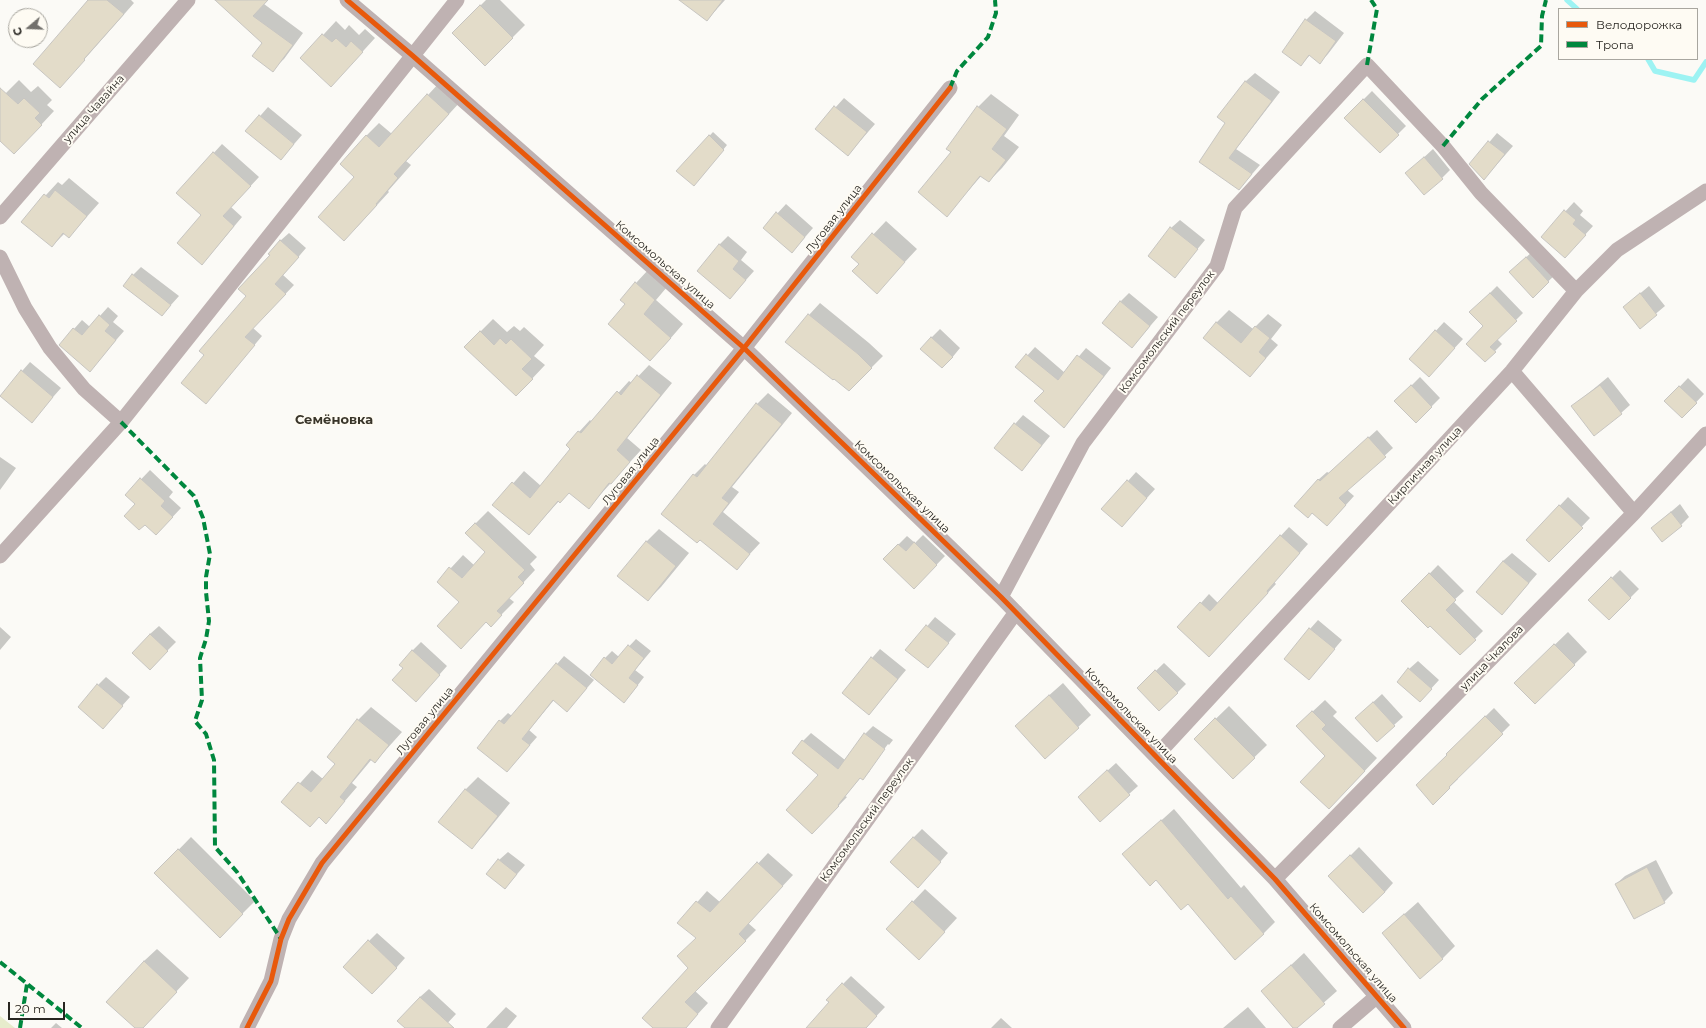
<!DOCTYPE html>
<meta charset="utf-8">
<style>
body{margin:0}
#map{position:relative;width:1706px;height:1028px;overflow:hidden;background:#fbfaf6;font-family:Montserrat,sans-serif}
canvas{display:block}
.legend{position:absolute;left:1558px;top:8px;width:140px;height:52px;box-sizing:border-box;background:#fefbf3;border:1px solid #a8a69f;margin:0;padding:5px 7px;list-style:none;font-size:12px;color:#282621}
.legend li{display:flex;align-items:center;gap:8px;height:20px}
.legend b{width:20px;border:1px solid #a8a69f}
.north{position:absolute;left:8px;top:8px;width:40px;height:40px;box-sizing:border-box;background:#fefbf3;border:1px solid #a8a69f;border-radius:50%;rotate:251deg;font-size:11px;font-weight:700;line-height:16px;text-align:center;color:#282621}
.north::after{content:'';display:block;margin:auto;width:14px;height:18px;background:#72706c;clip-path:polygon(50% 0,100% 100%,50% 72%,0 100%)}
.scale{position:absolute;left:8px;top:1002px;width:57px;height:18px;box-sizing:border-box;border:2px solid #282621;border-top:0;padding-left:5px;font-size:12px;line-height:14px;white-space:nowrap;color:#282621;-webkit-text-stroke:3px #fefbf3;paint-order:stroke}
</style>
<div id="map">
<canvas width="1706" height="1028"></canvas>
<ul class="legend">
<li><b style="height:5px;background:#e8590c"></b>Велодорожка</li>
<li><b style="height:5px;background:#00873e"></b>Тропа</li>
</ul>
<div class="north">С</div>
<div class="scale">20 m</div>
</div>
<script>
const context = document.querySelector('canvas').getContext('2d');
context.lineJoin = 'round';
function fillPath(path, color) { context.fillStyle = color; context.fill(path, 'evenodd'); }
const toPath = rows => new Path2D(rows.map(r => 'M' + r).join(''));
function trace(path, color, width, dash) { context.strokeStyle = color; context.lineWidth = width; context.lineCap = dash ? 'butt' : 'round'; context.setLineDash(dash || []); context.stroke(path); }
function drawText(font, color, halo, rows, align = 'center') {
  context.font = font + ' Montserrat,sans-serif'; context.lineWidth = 4; context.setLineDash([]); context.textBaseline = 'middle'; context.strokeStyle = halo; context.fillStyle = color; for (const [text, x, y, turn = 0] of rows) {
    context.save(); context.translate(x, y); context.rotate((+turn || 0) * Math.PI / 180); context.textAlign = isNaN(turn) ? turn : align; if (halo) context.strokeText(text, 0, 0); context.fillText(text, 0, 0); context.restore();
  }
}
fillPath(toPath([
 [0,1016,15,1028,0,1028]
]), '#e7eccc');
fillPath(toPath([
 [90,0,131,0,134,3,60,87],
 [217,0,267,0,264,4,303,33,284,59,272,70,263,43],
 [486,0,500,0,525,25,485,65,453,33],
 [681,0,725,0,707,20],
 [1315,11,1344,33,1328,54,1320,62,1310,55,1301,65,1306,20],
 [336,21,345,30,349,25,359,35,365,29,375,38,344,72,302,58],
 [1255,73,1280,92,1236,149,1260,165,1239,189,1200,162,1226,123,1219,117,1246,81],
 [19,80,31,92,38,86,52,100,47,105,54,111,27,140,0,139,0,99],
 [440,82,461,101,406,161,411,165,388,191,389,192,357,227,366,136,379,123,392,134],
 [1372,91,1406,126,1380,152,1345,118],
 [991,94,1019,115,1004,136,1019,147,1002,168,989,181,982,175,947,215,952,152,978,107],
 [844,98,875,124,848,155,816,129],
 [268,107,302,135,281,159,247,131],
 [713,132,727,145,698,181,677,171],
 [1497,133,1513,146,1484,179,1471,164],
 [222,144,259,177,231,207,242,217,210,255,203,215,177,193],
 [1433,149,1450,170,1442,178,1407,173],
 [69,178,99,203,69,237,65,233,52,246,22,221,58,182,62,185],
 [1574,202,1583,211,1580,215,1593,226,1565,257,1542,237],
 [786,204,813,228,792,252,764,228],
 [1180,220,1205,240,1175,276,1171,228],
 [886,221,917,249,877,292,861,264,852,257],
 [289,233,306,248,283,275,294,285,253,328,262,336,206,403,206,355,247,296,280,241],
 [728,236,747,252,741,260,754,271,730,298,719,245],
 [1535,249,1557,273,1533,296,1519,264],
 [141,267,179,296,162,315,133,275],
 [648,270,667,287,656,300,683,324,663,347,627,304,636,283],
 [1497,286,1523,313,1497,339,1502,344,1485,361,1485,326,1471,312],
 [1649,286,1665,306,1640,327,1624,307],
 [1129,293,1158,317,1132,347,1121,301],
 [820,303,869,343,883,356,849,390,809,315],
 [108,307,118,316,113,322,124,331,90,370,74,329,82,320,90,327],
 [1229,310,1253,329,1268,314,1282,325,1271,339,1278,345,1250,376,1216,323],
 [493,319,507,332,514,326,520,331,524,327,544,345,534,356,545,365,529,382,480,332],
 [1444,322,1463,339,1437,367,1410,359],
 [940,329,960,348,951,359,931,338],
 [1035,347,1065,373,1086,348,1111,368,1071,419,1064,427,1045,391,1017,367],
 [30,362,61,388,32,421,1,395],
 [649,365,672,383,627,438,641,450,589,507,570,492,559,501,529,534,494,505,524,471,541,486,572,448,568,445,579,432,590,420,592,422,629,381,632,383],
 [1420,377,1440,398,1416,422,1396,401],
 [1608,377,1630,405,1621,413,1573,406],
 [1688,378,1704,394,1682,417,1666,401],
 [768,393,792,413,732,487,739,492,723,512,760,543,736,569,700,539,663,514,694,475,705,464,707,466,757,404],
 [1023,415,1050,436,1022,470,1015,424],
 [1377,430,1393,448,1347,490,1354,496,1335,517,1318,480,1327,472,1329,473],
 [0,457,16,468,0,490],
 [150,470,173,492,169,497,181,508,165,525,126,495],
 [1136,472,1155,489,1130,517,1128,481],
 [1568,497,1590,518,1549,561,1527,540],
 [1680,504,1689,517,1681,525,1652,528],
 [488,511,537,557,530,564,535,570,509,598,514,602,491,625,461,602,438,582,463,555,475,566,487,552,466,533],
 [1289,527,1308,544,1274,582,1276,584,1218,647,1201,603,1209,594,1218,603],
 [659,529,689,553,661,587,648,600,646,542],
 [923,535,945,556,914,588,884,559,907,536,915,543],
 [1512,553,1537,574,1510,605,1503,561],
 [1438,565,1464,591,1453,601,1483,631,1460,654,1430,625,1403,601],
 [1620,570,1639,589,1609,619,1589,600],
 [935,617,956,634,928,667,907,650],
 [1318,620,1342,640,1309,679,1310,629],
 [159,626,176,642,158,660,150,634],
 [0,627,11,637,0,650],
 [1568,632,1587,652,1535,703,1515,683],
 [636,639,651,651,635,670,644,677,631,694,605,658,612,651,619,657],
 [421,642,447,666,424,692,404,668,412,651],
 [880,649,906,670,869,714,872,658],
 [564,656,594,680,567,711,554,700,529,730,537,737,507,771,500,721,508,713,512,716],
 [1418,661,1439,680,1428,692,1409,669],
 [1164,663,1186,684,1160,710,1138,688],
 [106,677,130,697,103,727,98,685],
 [1063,683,1091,715,1045,758,1029,713],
 [1382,694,1403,717,1394,725,1356,718],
 [1325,700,1337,712,1333,716,1377,758,1341,796,1326,756,1297,726],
 [1229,706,1267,745,1233,778,1195,739],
 [371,707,402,732,375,762,372,759,352,783,357,787,338,809,326,822,319,817,283,802,312,770,323,779,336,763,328,757,358,720],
 [1494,708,1510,725,1457,778,1458,779,1433,803,1448,755,1447,754],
 [873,726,893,740,889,745,888,744,868,771,870,771,862,779,861,777,845,796,847,797,821,824,820,775,803,741,811,733,845,760,865,734],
 [1116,763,1138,786,1129,794,1087,789],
 [478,777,510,803,484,835,471,848,465,790],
 [1174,809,1241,888,1244,885,1275,922,1263,934,1188,903,1124,854],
 [922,829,948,853,926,878,913,838],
 [191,837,255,901,220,936,156,873],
 [1359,847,1393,883,1385,892,1338,868],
 [508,852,525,865,505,888,499,860],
 [768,853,793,875,748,923,756,930,695,991,708,1003,685,1028,654,1028,690,967,697,938,679,923,707,891,721,903],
 [1656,860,1673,893,1664,902,1634,918,1616,884,1625,876],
 [925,889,957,918,932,945,887,929],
 [1418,902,1455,946,1442,959,1383,933],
 [377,933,405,958,381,985,369,941],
 [157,949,189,978,142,1028,136,1028,144,961],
 [1304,953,1337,991,1295,1028,1263,991],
 [851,976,885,1007,865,1028,807,1028,831,1002,843,984],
 [429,989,456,1014,443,1028,406,1028,420,997],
 [506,1007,517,1016,507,1028,486,1028],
 [1248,1007,1266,1028,1223,1028],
 [1001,1018,1012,1028,991,1028],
 [56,1023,62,1028,51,1028]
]), '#0003');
trace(toPath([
 [1567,0,1577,9],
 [1648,59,1655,71,1694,80,1706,62]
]), '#9df3f3', 5.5);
const building = toPath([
 [88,0,107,0,124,14,84,59,85,60,60,88,33,64,88,0],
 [215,0,268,0,253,16,293,45,273,72,252,56,262,43,215,0],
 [679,0,723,0,707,21,679,0],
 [480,5,513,38,485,66,452,33,480,5],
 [1305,19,1336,41,1320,64,1309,55,1301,66,1282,52,1305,19],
 [322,34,332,42,336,38,346,47,351,41,363,52,331,87,300,58,322,34],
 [1245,81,1272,101,1229,158,1252,174,1239,190,1199,162,1225,123,1217,117,1245,81],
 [0,88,18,104,24,98,40,113,35,118,42,125,14,154,0,141,0,88],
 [427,94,449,114,394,174,398,178,376,204,377,205,344,241,318,217,354,177,340,164,366,135,379,147,427,94],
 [1363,99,1399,135,1380,153,1344,118,1363,99],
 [834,106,867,132,848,156,815,129,834,106],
 [977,106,1007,129,992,149,1006,160,989,182,980,176,947,217,918,192,951,152,946,149,977,106],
 [259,115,294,144,281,160,245,131,259,115],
 [709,135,724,150,694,186,676,171,709,135],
 [1488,141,1505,154,1484,180,1469,164,1488,141],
 [213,152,251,186,223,216,234,226,202,265,177,243,201,215,176,193,213,152],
 [1424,157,1443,179,1424,195,1405,173,1424,157],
 [55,190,87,216,69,238,63,233,52,247,21,222,44,194,49,198,55,190],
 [1564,210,1576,220,1573,224,1586,235,1565,258,1541,237,1564,210],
 [776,212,805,237,792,253,763,228,776,212],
 [1170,227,1198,249,1175,278,1148,256,1170,227],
 [872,233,905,262,877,294,852,271,859,264,851,257,872,233],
 [280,240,299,257,275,284,286,294,245,337,255,345,206,404,181,383,204,355,199,351,246,296,238,289,270,255,268,254,280,240],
 [719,244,739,261,733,269,746,280,730,299,697,271,719,244],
 [1526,257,1549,282,1533,298,1509,272,1526,257],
 [132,274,171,305,162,316,123,286,132,274],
 [635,282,655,300,644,314,671,338,650,361,608,324,625,304,620,300,635,282],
 [1490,293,1517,321,1490,347,1496,352,1485,362,1466,344,1483,326,1469,312,1490,293],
 [1640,293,1657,315,1640,329,1623,307,1640,293],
 [1120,301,1150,326,1132,348,1102,323,1120,301],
 [808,314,858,354,872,368,849,391,834,379,833,380,785,342,808,314],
 [99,315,110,325,105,331,116,340,90,372,59,345,73,328,82,335,99,315],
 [1216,322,1241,343,1255,326,1270,338,1259,352,1266,358,1250,377,1203,338,1216,322],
 [1435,330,1455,348,1429,377,1409,359,1435,330],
 [480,331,494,345,500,338,506,344,511,339,532,359,522,369,533,379,516,396,464,347,480,331],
 [931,337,953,357,942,368,920,349,931,337],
 [1026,354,1058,380,1077,355,1104,376,1064,428,1034,401,1044,391,1015,367,1026,354],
 [21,370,53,397,32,423,0,396,21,370],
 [637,375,661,395,617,450,630,462,611,484,609,483,589,509,569,493,560,503,558,501,529,535,492,505,512,482,530,498,570,449,566,445,578,431,581,433,617,391,621,395,637,375],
 [1411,385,1432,407,1416,423,1394,401,1411,385],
 [1600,385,1622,414,1594,436,1571,406,1600,385],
 [1679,386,1697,403,1682,418,1664,401,1679,386],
 [756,403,782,424,722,498,729,503,713,524,750,554,737,570,700,540,697,543,661,514,693,474,697,477,756,403],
 [1014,423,1042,445,1022,471,994,448,1014,423],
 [1368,437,1386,457,1339,498,1346,505,1327,526,1312,513,1308,518,1294,506,1318,479,1320,481,1368,437],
 [140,478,165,501,161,506,173,517,156,535,145,525,139,530,124,516,135,504,125,495,140,478],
 [1127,480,1147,498,1122,527,1101,509,1127,480],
 [1559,505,1583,528,1549,562,1526,540,1559,505],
 [1671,512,1682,526,1662,542,1651,528,1671,512],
 [475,523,525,570,518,577,524,583,497,611,502,615,491,627,486,622,461,649,437,626,459,602,437,582,449,567,462,578,485,552,465,533,475,523],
 [1280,535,1300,553,1267,591,1268,593,1209,657,1177,627,1200,602,1210,611,1280,535],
 [646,541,676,566,648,601,617,576,646,541],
 [914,542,937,565,914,589,883,559,898,544,906,551,914,542],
 [1503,561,1529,583,1502,615,1476,592,1503,561],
 [1429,573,1456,600,1446,610,1476,640,1460,655,1430,626,1428,628,1401,601,1429,573],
 [1611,577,1631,598,1609,620,1588,600,1611,577],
 [926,625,949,643,928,668,905,650,926,625],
 [1309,628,1335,649,1309,680,1284,659,1309,628],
 [150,634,168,651,150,670,132,653,150,634],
 [1554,644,1575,665,1535,704,1514,683,1554,644],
 [628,645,644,658,629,678,638,685,624,703,590,675,604,657,612,664,628,645],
 [412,650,440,675,416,702,392,680,403,668,399,665,412,650],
 [871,657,898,679,869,715,842,693,871,657],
 [556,663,587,688,567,712,553,700,522,739,530,745,507,772,477,748,499,720,504,724,556,663],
 [1408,668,1432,689,1420,702,1397,682,1408,668],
 [1155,670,1178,693,1159,711,1137,688,1155,670],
 [97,684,123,706,103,729,78,707,97,684],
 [1049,695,1079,728,1045,759,1015,726,1049,695],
 [1373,702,1395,726,1377,742,1355,718,1373,702],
 [1312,711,1326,725,1322,729,1365,771,1329,809,1300,782,1325,756,1296,726,1312,711],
 [1485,716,1503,734,1449,787,1450,788,1433,805,1416,785,1447,755,1446,754,1485,716],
 [1215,718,1255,758,1233,779,1194,739,1215,718],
 [357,719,389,745,375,763,370,759,340,797,345,801,326,824,319,817,310,827,281,802,298,782,311,792,335,764,327,757,357,719],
 [864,733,885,749,863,780,860,778,838,805,839,806,812,834,786,810,818,775,792,753,802,740,838,769,864,733],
 [1107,770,1130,795,1100,822,1078,797,1107,770],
 [465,789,498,816,472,849,438,822,465,789],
 [1161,820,1228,899,1231,896,1264,934,1235,960,1188,904,1181,910,1156,880,1150,886,1122,854,1161,820],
 [913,837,941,862,918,888,890,862,913,837],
 [178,849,243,914,220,938,154,873,178,849],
 [1350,855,1385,892,1363,913,1328,876,1350,855],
 [498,859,517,874,505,889,486,874,498,859],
 [757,862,783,886,739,934,746,941,685,1002,698,1014,686,1028,653,1028,642,1018,688,968,677,956,696,938,677,923,696,901,710,912,757,862],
 [1647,867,1665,903,1634,919,1615,884,1647,867],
 [912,901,945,932,919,960,886,929,912,901],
 [1404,914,1443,959,1420,979,1382,933,1404,914],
 [368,940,397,968,372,994,343,967,368,940],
 [144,961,177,992,143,1028,135,1028,106,1002,144,961],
 [1291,965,1325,1004,1297,1028,1293,1028,1261,991,1291,965],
 [842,983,877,1016,866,1028,806,1028,829,1002,826,1000,842,983],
 [420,997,454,1028,405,1028,397,1021,420,997]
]);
fillPath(building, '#e3dcc9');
trace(building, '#c7c5c1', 1);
trace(toPath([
 [347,0,413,56,744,348,1001,597,1275,879,1404,1028],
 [0,217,188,0],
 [0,257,25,308,50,348,84,389,121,422],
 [1512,371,1634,513],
 [0,556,121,422,457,0],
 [1001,597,1083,443,1217,266,1235,208,1367,65,1443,146,1481,193,1576,291],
 [1156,756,1512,371,1576,291,1617,250,1706,191],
 [1275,879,1634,513,1706,434],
 [247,1028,271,981,281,939,289,919,322,863,744,348,950,88],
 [718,1028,1016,612],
 [1340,1028,1376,997]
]), '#bfb2b2', 15);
trace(toPath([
 [1367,65,1377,9,1371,0],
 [950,88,957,71,988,37,996,13,995,0],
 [1443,146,1482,99,1541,46,1542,16,1546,0],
 [121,422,194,496,203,518,210,554,206,577,206,592,209,621,206,639,200,658,202,700,195,721,206,734,214,760,215,847,237,872,281,939],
 [0,962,82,1028],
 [20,1028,27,984]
]), '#00873e', 4, [8, 4]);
trace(toPath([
 [347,0,413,56,744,348,1001,597,1275,879,1404,1028],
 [247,1028,271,981,281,939,289,919,322,863,744,348,950,88]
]), '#e8590c', 5);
drawText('11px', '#282621', '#fefbf3', [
 ["улица Чавайна",94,109,-49],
 ["Луговая улица",834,219,-52],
 ["Комсомольская улица",665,265,41],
 ["Комсомольский переулок",1167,332,-53],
 ["Кирпичная улица",1425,466,-47],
 ["Луговая улица",631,471,-51],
 ["Комсомольская улица",902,487,44],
 ["улица Чкалова",1492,658,-46],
 ["Комсомольская улица",1131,716,46],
 ["Луговая улица",425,721,-51],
 ["Комсомольский переулок",867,820,-54],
 ["Комсомольская улица",1353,953,49]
]);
drawText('bold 13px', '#39352a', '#fefbf3', [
 ["Семёновка",334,420]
]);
</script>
